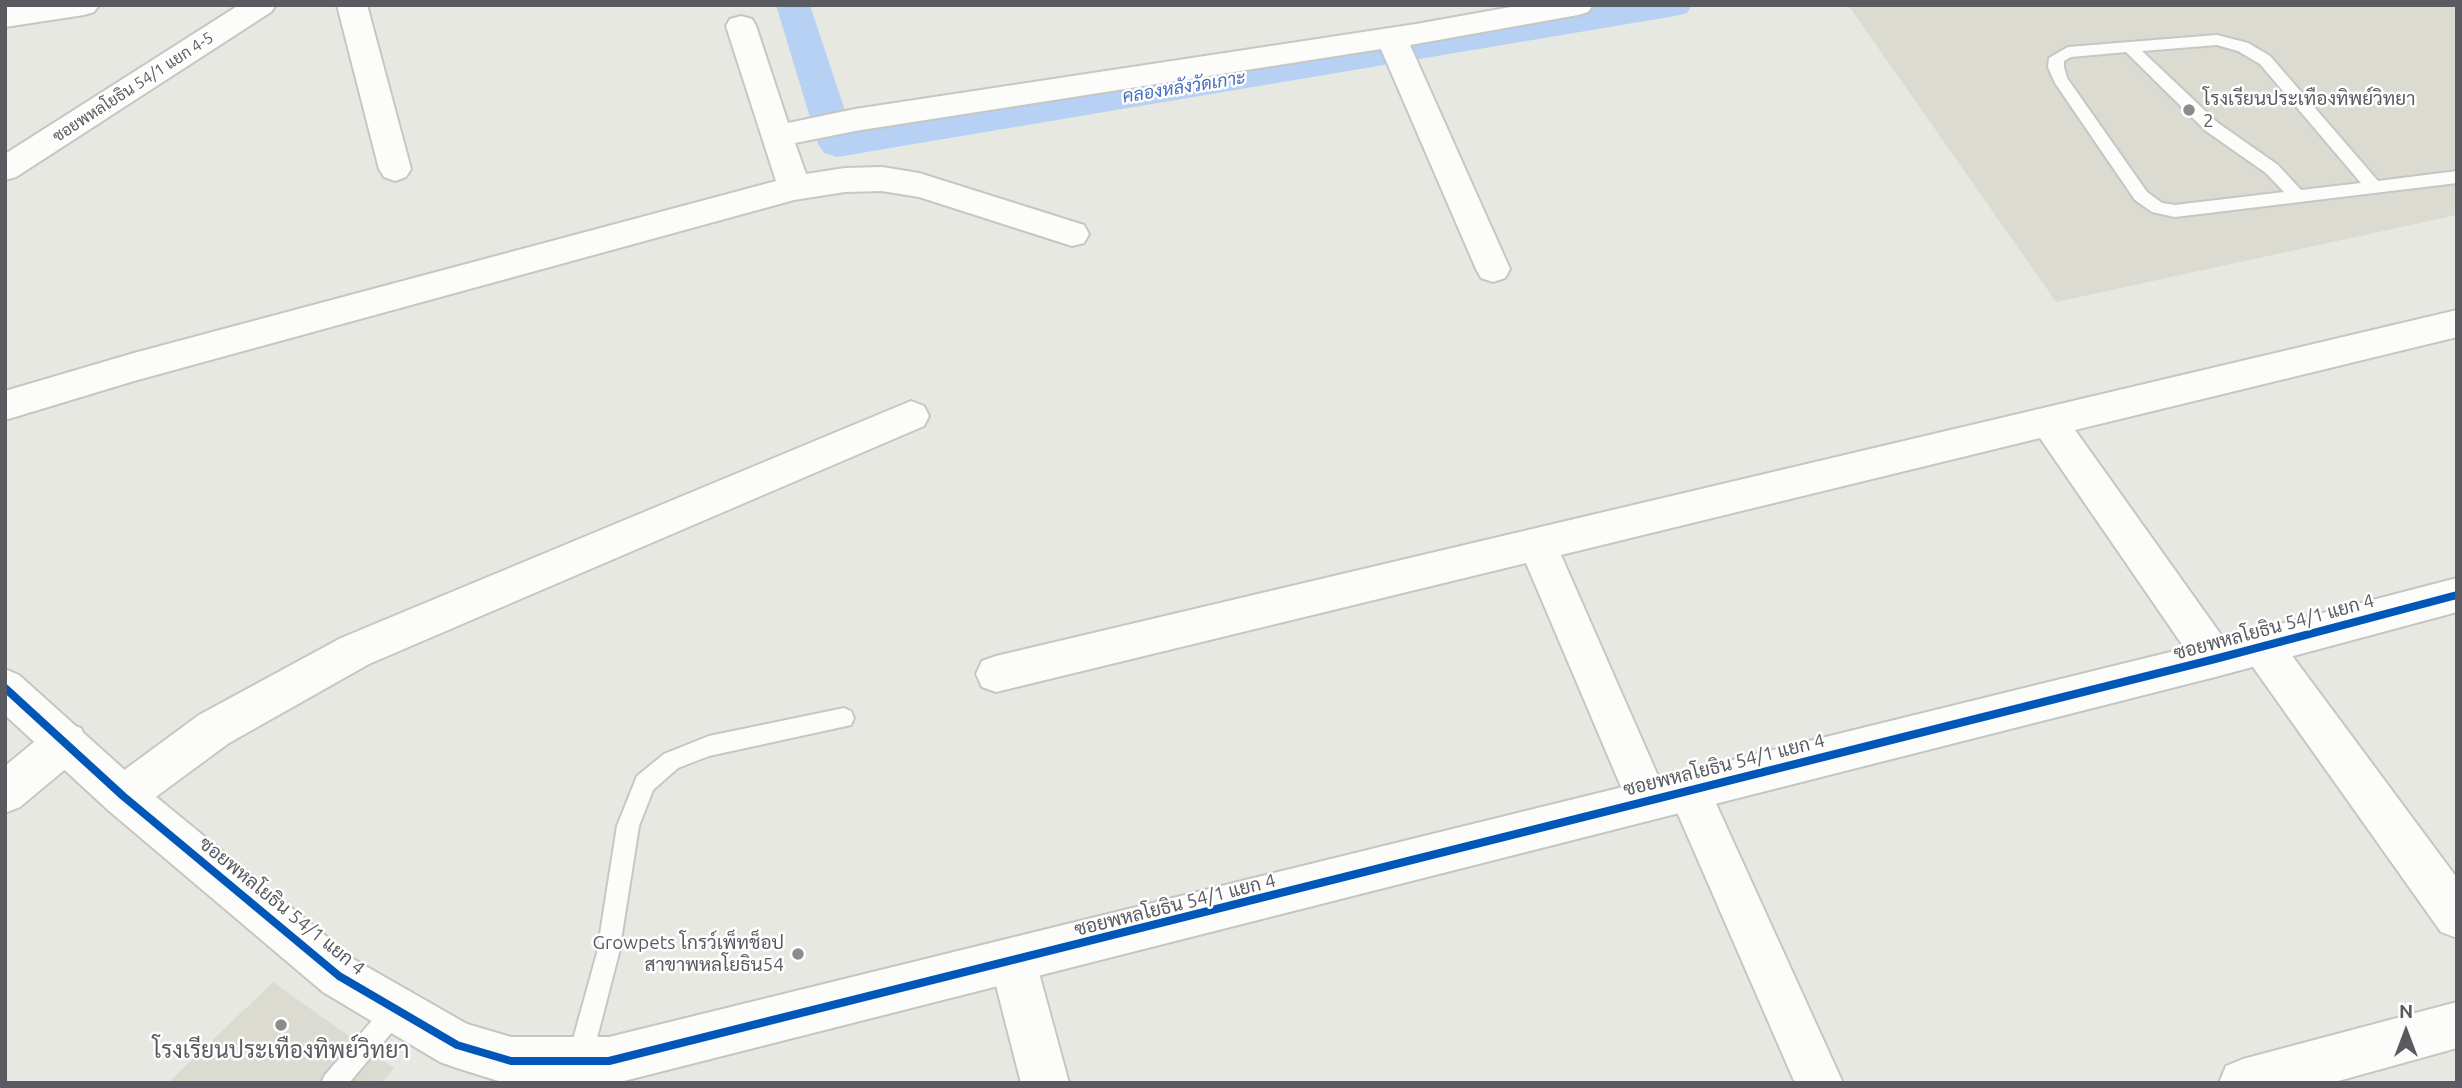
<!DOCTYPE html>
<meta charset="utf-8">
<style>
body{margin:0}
#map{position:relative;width:2462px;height:1088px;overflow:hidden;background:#e8e8e3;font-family:Ubuntu,sans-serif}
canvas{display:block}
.frame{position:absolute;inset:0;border:7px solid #595b60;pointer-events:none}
.north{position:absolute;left:2371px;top:997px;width:70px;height:70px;-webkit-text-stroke:5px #fff;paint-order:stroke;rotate:0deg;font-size:19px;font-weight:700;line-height:28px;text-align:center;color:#595b60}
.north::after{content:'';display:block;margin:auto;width:24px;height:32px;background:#595b60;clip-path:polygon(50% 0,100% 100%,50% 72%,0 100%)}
</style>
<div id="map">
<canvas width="2462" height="1088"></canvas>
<div class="frame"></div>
<div class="north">N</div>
</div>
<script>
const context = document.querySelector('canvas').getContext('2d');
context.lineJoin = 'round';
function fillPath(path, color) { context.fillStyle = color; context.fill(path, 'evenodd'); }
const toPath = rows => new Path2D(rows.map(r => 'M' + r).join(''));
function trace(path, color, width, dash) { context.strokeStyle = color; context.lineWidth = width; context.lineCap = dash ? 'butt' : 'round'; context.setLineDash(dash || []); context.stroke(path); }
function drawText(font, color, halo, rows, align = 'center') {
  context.font = font + ' Ubuntu,Sarabun,sans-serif'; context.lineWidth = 5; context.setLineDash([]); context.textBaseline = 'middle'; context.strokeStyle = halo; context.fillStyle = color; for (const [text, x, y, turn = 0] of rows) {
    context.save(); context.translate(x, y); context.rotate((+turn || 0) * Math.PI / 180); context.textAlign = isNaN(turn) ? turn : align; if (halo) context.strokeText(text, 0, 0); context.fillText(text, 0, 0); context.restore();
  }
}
fillPath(toPath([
 [1848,5,2457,5,2457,215,2056,302],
 [273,982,394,1068,382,1083,168,1083]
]), '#dcdbd2');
fillPath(toPath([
 [776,5,810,5,851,129,1604,5,1692,5,1687,13,1675,16,837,157,824,153,818,144,776,5]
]), '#b6d1f4');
const lane = toPath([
 [2217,35,2248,43,2270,56,2378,181,2457,171,2457,183,2175,217,2152,212,2135,200,2055,83,2048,67,2049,58,2068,47,2217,35],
 [2217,45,2238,51,2260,64,2361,183,2301,190,2278,165,2218,123,2142,51,2217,45],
 [2126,52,2206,131,2266,173,2284,192,2175,205,2162,203,2147,192,2067,78,2064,67,2064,61,2071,57,2126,52],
 [844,708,851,711,854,718,851,725,709,756,678,768,653,790,639,826,619,953,591,1061,587,1069,579,1073,571,1069,567,1061,597,953,617,826,637,776,664,754,709,736,844,708],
 [396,998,404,1002,408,1010,404,1018,349,1083,321,1083,325,1075,388,1002,396,998]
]);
const street = toPath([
 [18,5,99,5,94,12,84,15,5,27,5,7,18,5],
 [239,5,276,5,271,12,16,177,5,180,5,154,239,5],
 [337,5,367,5,411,169,406,177,395,181,384,177,379,169,337,5],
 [1522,5,1593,5,1588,12,1578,15,1410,45,1510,269,1505,278,1493,282,1481,278,1476,269,1381,49,855,131,795,143,806,174,845,168,882,167,919,173,1084,225,1089,234,1084,243,1072,246,919,197,882,191,845,192,794,200,134,381,5,420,5,391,134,353,776,181,726,26,730,19,741,16,752,19,756,26,788,123,855,109,1416,24,1522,5],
 [2457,310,2457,337,2075,430,2229,646,2235,659,2229,672,2215,677,2201,672,2040,438,1561,555,1669,801,1663,815,1648,821,1633,815,1526,563,996,692,982,687,976,674,982,661,996,656,2457,310],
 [911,401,924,406,929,416,924,426,369,664,229,743,138,810,123,816,108,810,102,796,108,782,199,715,341,638,911,401],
 [2262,629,2276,634,2457,878,2457,938,2441,932,2248,660,2242,647,2248,634,2262,629],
 [66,723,81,728,87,742,81,756,20,807,5,813,5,766,51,728,66,723],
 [1688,769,1703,775,1843,1083,1795,1083,1667,789,1673,775,1688,769],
 [1013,939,1029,946,1036,962,1069,1083,1021,1083,990,962,997,946,1013,939],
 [2457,1002,2457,1048,2331,1083,2219,1083,2226,1066,2243,1059,2457,1002]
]);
const secondary = toPath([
 [2457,578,2457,612,2215,677,616,1083,505,1083,457,1068,440,1062,323,992,108,810,5,715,5,669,19,675,138,782,355,960,467,1024,511,1037,609,1037,2215,641,2457,578]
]);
trace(lane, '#c6c6c5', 4);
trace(street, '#c6c6c5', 4);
trace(secondary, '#c5c5c4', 4);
fillPath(lane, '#fcfcfb');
fillPath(street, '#fcfcfb');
fillPath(secondary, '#fcfcfb');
trace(toPath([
 [5,688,123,796,339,976,457,1045,511,1061,609,1061,2215,659,2457,595]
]), '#0057b8', 8);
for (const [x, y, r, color] of [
 [2189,110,7,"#8b8c8e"],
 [798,954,7,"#8b8c8e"],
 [281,1025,7,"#8b8c8e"]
]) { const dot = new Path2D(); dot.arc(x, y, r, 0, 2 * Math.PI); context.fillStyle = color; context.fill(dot); trace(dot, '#fff', 2.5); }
drawText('16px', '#595b60', '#fff', [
 ["ซอยพหลโยธิน 54/1 แยก 4-5",133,87,-33]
]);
drawText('italic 18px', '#456fbc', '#fff', [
 ["คลองหลังวัดเกาะ",1184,87,-9]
]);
drawText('19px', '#595b60', '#fff', [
 ["โรงเรียนประเทืองทิพย์วิทยา",2203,99],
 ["2",2203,121],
 ["Growpets โกรว์เพ็ทช็อป",784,943,"right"],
 ["สาขาพหลโยธิน54",784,965,"right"]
], 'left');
drawText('19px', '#595b60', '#fff', [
 ["ซอยพหลโยธิน 54/1 แยก 4",2274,627,-15],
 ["ซอยพหลโยธิน 54/1 แยก 4",1724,765,-14],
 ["ซอยพหลโยธิน 54/1 แยก 4",1175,905,-14],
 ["ซอยพหลโยธิน 54/1 แยก 4",282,906,39]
]);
drawText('23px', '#595b60', '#fff', [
 ["โรงเรียนประเทืองทิพย์วิทยา",281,1050]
]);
</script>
